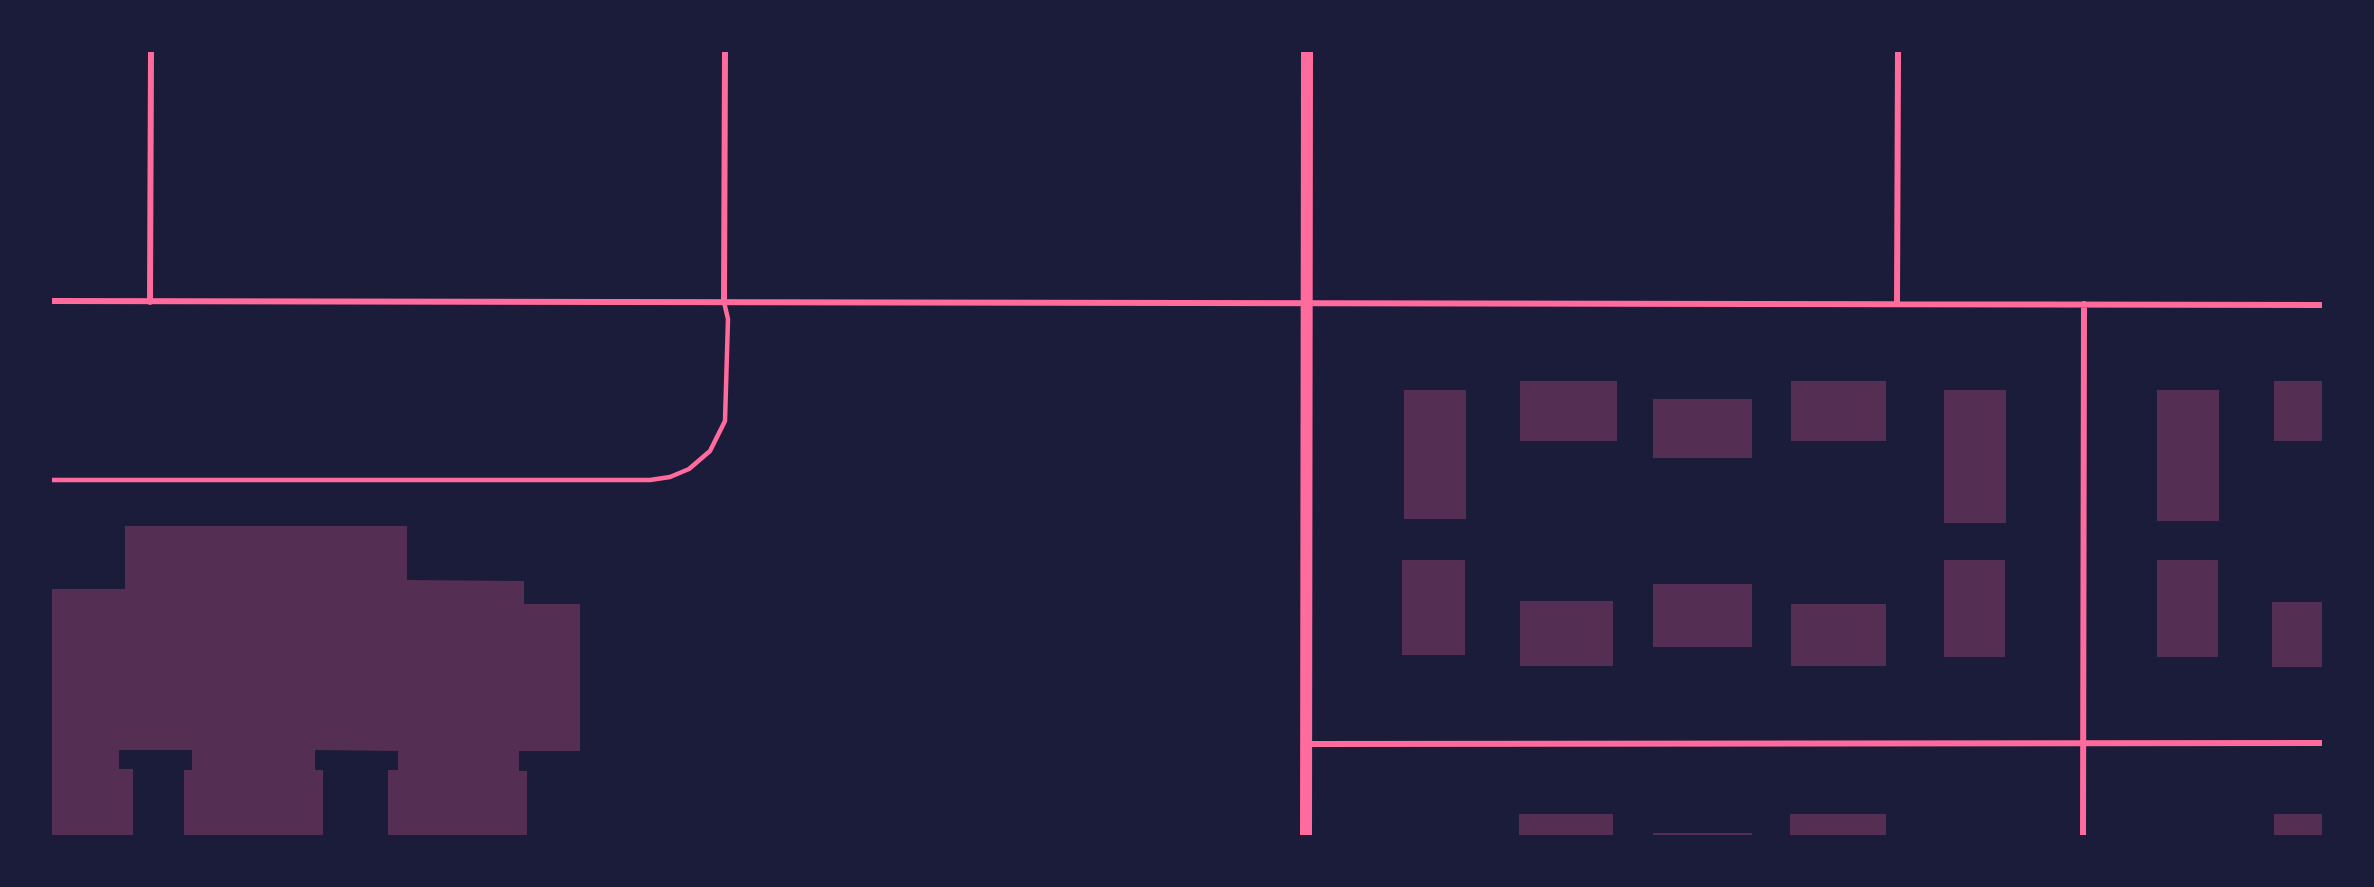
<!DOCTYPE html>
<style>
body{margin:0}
#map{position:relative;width:2374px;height:887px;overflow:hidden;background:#1b1b3a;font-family:Rubik,sans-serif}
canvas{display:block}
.frame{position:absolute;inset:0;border:52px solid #1b1b3a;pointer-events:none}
</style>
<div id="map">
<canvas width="2374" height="887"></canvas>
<div class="frame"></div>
</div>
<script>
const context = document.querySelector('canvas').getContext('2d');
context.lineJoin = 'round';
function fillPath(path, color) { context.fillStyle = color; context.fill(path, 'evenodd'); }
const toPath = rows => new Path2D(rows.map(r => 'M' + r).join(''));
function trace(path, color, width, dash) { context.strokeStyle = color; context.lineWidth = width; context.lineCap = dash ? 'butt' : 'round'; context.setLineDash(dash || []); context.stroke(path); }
fillPath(toPath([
 [1520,381,1617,381,1617,441,1520,441],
 [1791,381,1886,381,1886,441,1791,441],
 [2274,381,2323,381,2323,441,2274,441],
 [1404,390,1466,390,1466,519,1404,519],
 [1944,390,2006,390,2006,523,1944,523],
 [2157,390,2219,390,2219,521,2157,521],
 [1653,399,1752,399,1752,458,1653,458],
 [125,526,407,526,407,580,524,581,524,604,580,604,580,751,519,751,519,771,527,771,527,836,388,836,388,770,398,770,398,751,315,750,315,770,323,770,323,836,184,836,184,770,192,770,192,750,119,750,119,769,133,769,133,836,51,836,51,589,125,589],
 [1402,560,1465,560,1465,655,1402,655],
 [1944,560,2005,560,2005,657,1944,657],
 [2157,560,2218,560,2218,657,2157,657],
 [1653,584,1752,584,1752,647,1653,647],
 [1520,601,1613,601,1613,666,1520,666],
 [2272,602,2323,602,2323,667,2272,667],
 [1791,604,1886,604,1886,666,1791,666],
 [1519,814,1613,814,1613,836,1519,836],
 [1790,814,1886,814,1886,836,1790,836],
 [2274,814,2323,814,2323,836,2274,836],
 [1653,833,1752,833,1752,836,1653,836]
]), '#542f53');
trace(toPath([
 [51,480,650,480,670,477,689,469,710,451,725,421,728,319,724,302]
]), '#ff6b9d', 4.5);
trace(toPath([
 [51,301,2323,305],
 [150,302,151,51],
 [724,302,725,51],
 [1897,304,1898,51],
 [1306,744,2323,743],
 [2083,836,2084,304]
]), '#ff6b9d', 6);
trace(toPath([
 [1306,836,1307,51]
]), '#ff6b9d', 12);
</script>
